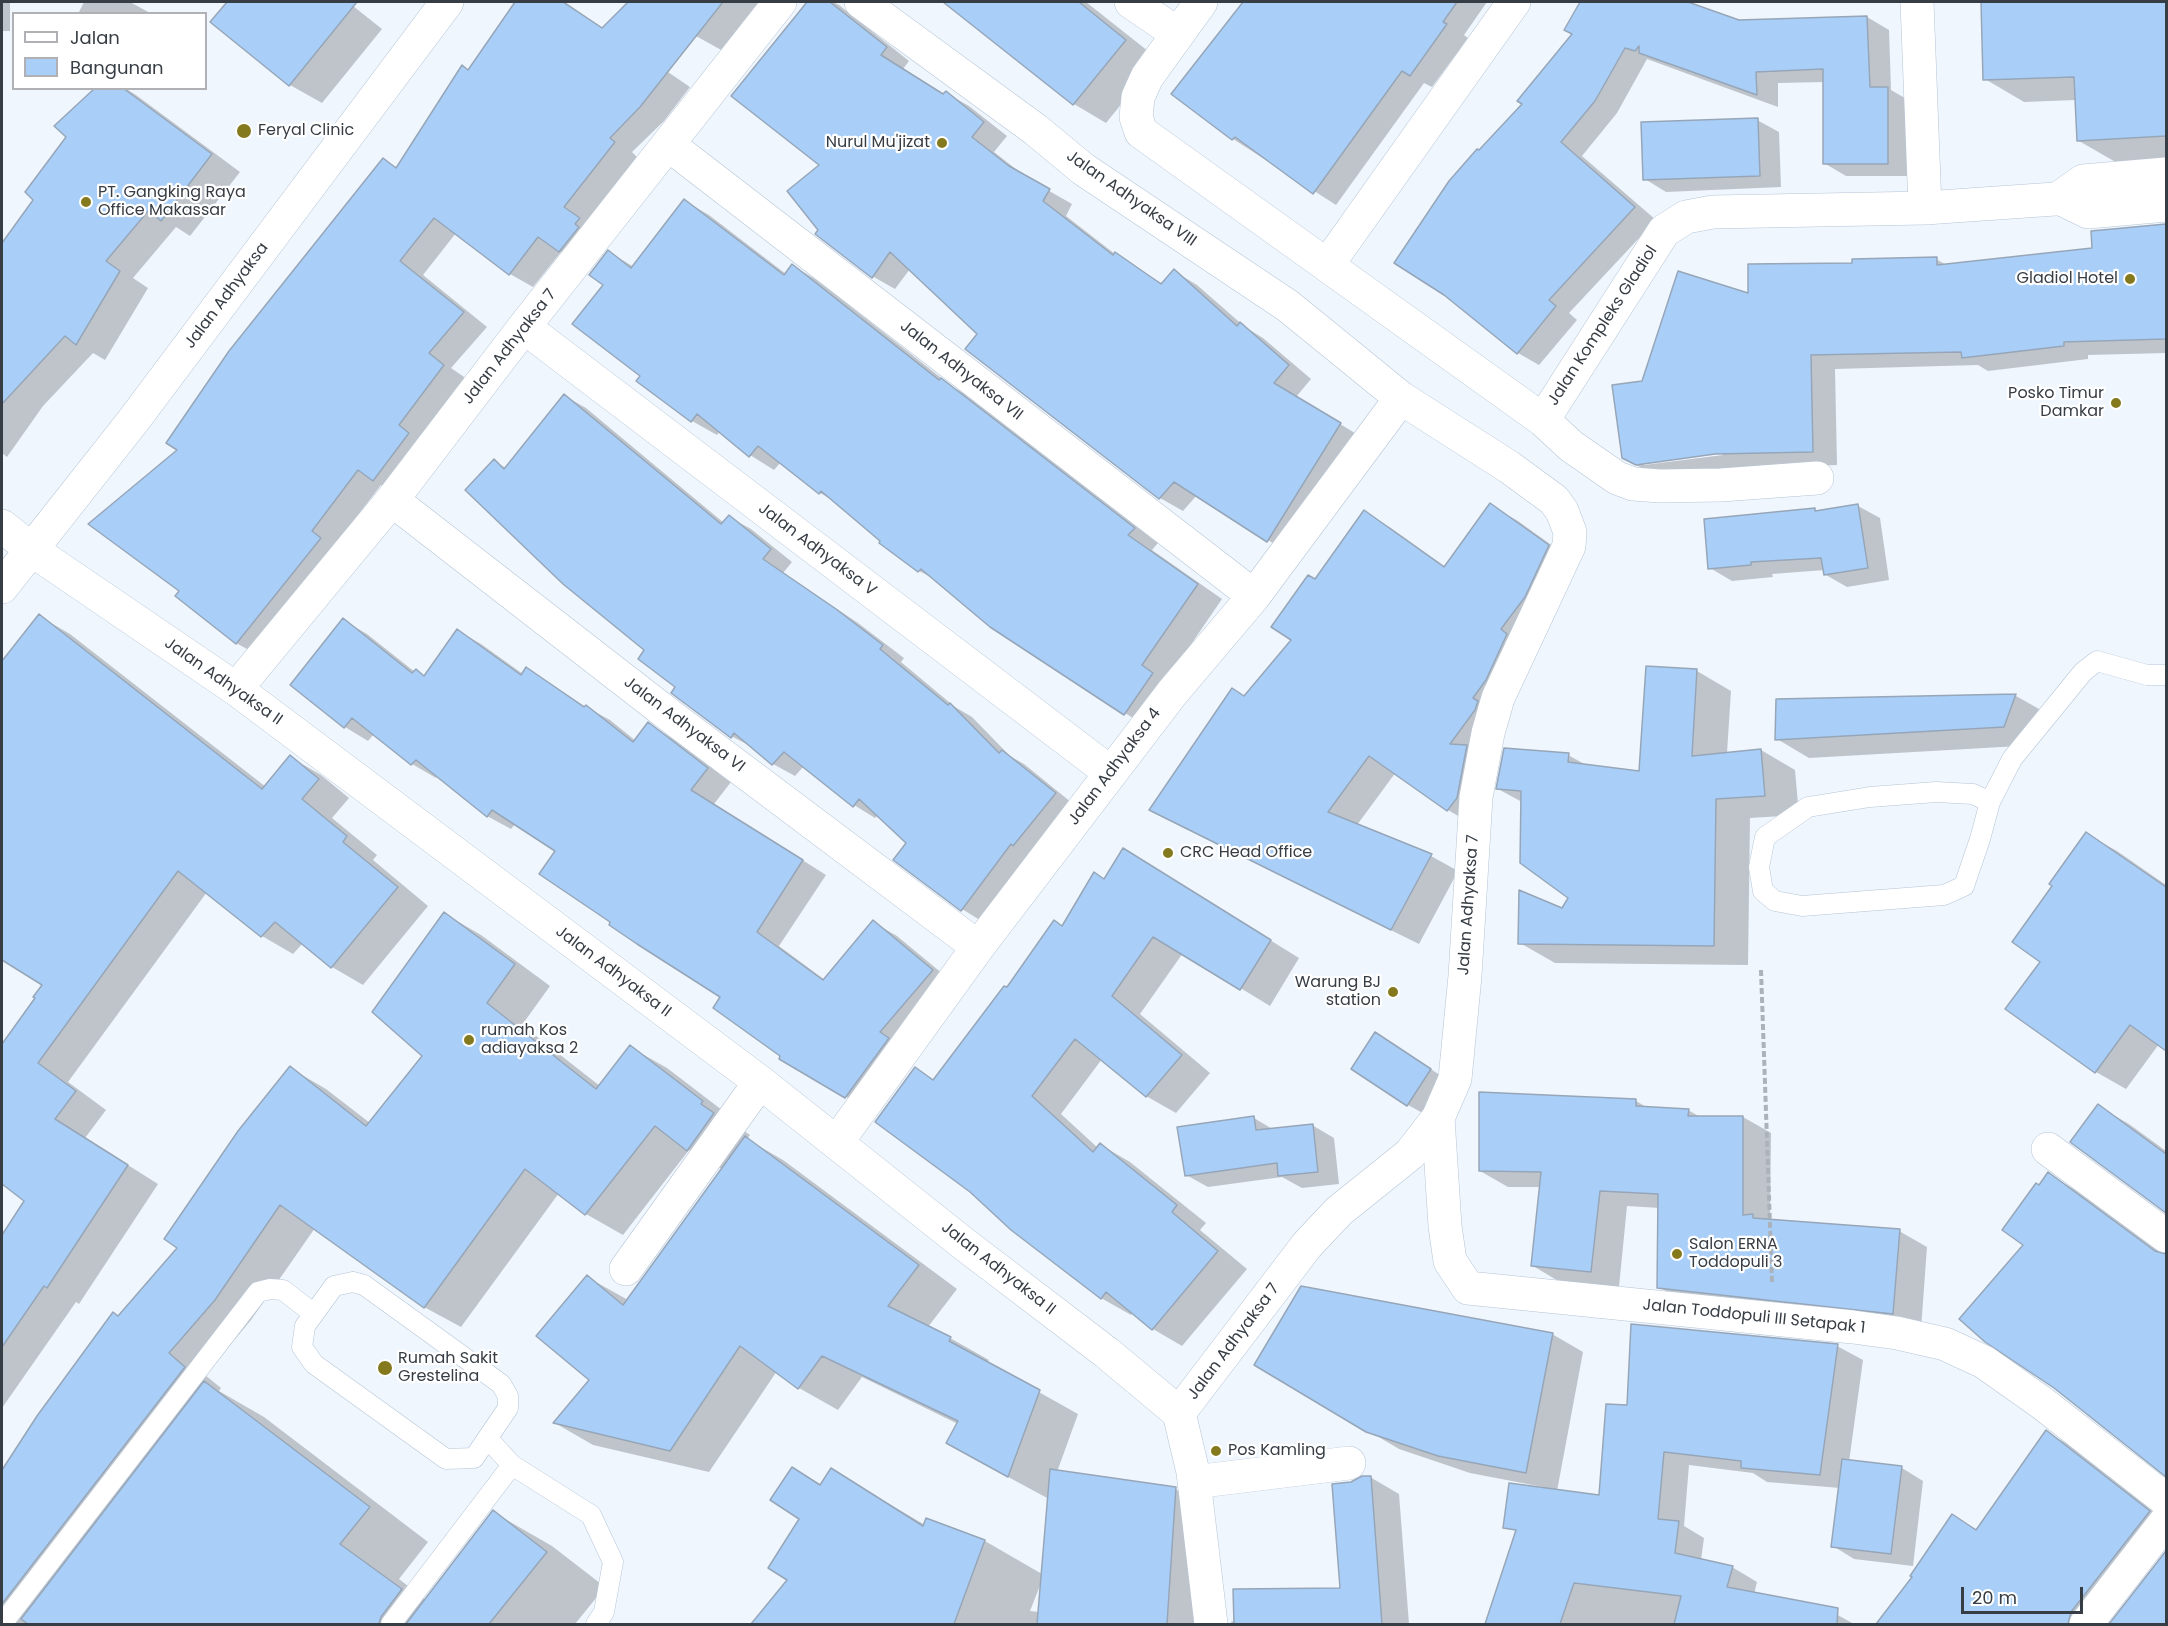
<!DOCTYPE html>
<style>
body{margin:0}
#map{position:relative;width:2168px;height:1626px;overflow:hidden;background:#eff6fe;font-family:Poppins,sans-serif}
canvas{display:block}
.frame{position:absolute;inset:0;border:3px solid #363d44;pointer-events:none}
.legend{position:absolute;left:12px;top:12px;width:195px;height:78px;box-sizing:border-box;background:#fff;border:2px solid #afb1b4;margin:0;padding:8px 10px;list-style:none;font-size:18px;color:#363d44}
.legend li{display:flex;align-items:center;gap:12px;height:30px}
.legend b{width:30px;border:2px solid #afb1b4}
.scale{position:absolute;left:1961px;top:1587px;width:122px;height:27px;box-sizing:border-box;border:3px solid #363d44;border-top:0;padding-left:8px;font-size:18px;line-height:21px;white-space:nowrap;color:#363d44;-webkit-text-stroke:4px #fff;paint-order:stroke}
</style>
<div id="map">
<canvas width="2168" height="1626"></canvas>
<div class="frame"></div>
<ul class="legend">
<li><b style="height:8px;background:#fff"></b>Jalan</li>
<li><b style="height:16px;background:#a9cff8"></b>Bangunan</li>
</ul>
<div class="scale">20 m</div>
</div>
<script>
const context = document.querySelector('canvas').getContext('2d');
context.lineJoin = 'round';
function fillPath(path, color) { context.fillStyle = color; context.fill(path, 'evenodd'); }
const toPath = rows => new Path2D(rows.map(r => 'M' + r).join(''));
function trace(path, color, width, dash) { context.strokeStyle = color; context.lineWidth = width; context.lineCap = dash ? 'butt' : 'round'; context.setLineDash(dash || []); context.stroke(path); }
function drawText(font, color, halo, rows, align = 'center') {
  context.font = font + ' Poppins,sans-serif'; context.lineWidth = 4.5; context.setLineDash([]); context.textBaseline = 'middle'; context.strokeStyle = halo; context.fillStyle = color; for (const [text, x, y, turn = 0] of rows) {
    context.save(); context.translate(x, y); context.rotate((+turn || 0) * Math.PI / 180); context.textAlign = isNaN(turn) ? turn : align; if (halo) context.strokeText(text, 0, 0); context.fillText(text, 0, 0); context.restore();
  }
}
fillPath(toPath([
 [2,2,10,2,10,31,2,31],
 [84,2,130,2,152,14,78,14],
 [228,2,348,2,382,29,322,103,290,85,212,22],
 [516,2,565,2,690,87,664,121,632,152,637,157,584,265,561,252,533,287,510,274,456,233,423,275,487,327,451,368,467,379,397,494,381,485,335,545,260,656,236,643,181,591,180,450,384,160,398,168,469,71],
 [654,2,759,2,730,47,723,51,696,36],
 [809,2,833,2,839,5,909,61,903,69,944,95,946,93,969,106,1007,136,994,152,1030,180,1072,204,1066,216,1115,254,1163,284,1174,271,1197,285,1245,327,1263,338,1311,379,1296,397,1363,438,1290,554,1197,495,1183,511,1160,498,967,349,979,334,910,269,895,289,872,276,820,230,821,165,734,95],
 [946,2,1086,2,1158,59,1106,123,1074,104],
 [1243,2,1487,2,1464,35,1468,38,1432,87,1424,83,1336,205,1233,139],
 [1582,2,1683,2,1739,22,1867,17,1889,30,1891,90,1910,101,1910,176,1846,176,1824,163,1824,82,1778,83,1778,107,1647,59,1617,113,1582,156,1656,220,1569,313,1577,320,1539,365,1518,353,1480,152,1524,104,1574,34,1566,29],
 [1983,2,2166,2,2166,161,2119,164,2079,141,2076,100,2024,102,1985,79],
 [97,88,125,88,136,95,240,172,190,236,176,227,133,278,148,288,105,360,93,353,43,406,7,457,2,453,2,245,35,199,68,137],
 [1757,120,1779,132,1781,187,1666,192,1645,179],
 [685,201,709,215,786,274,793,266,817,280,954,388,966,394,1158,543,1152,550,1222,599,1166,681,1149,728,1125,713,938,581,919,571,839,504,820,493,781,462,774,470,750,455,720,431,717,435,692,421,638,380,642,375,605,285,609,252,634,267],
 [2166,225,2166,353,2088,355,2088,359,1988,371,1978,365,1835,369,1837,465,1648,472,1623,457,1643,382,1750,296,1853,264,1936,259,1948,266,2094,250,2093,232],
 [1723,452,1723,455,1644,465,1644,462],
 [565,396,586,408,724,523,729,517,751,529,792,562,783,573,858,623,904,658,901,662,955,707,972,717,1010,756,1024,764,1077,807,983,922,962,909,908,843,878,815,875,818,854,805,804,766,795,776,773,764,754,748,731,736,677,687,494,461,506,468],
 [1490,505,1518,521,1575,562,1502,725,1475,826,1448,810,1396,772,1357,825,1431,856,1458,871,1419,944,1178,825,1151,810,1294,640,1316,581,1364,512,1391,528,1446,567],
 [1858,506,1880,518,1889,580,1847,587,1826,575,1825,570,1772,574,1773,577,1732,581,1710,568,1814,510,1818,512],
 [39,616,70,634,266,787,290,757,321,775,349,798,332,818,377,855,373,860,428,906,363,985,332,967,303,943,293,954,262,936,207,892,68,1082,106,1110,85,1138,158,1184,79,1304,76,1302,2,1408,2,1238,26,1200,2,1182,2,1046,37,998,44,985,2,959,2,890,17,865,2,851,2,663],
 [343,620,367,634,415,672,425,676,458,631,481,644,523,674,527,669,550,683,586,707,610,720,636,741,649,724,672,738,731,782,714,804,826,875,779,946,825,980,873,922,897,936,955,984,870,1111,781,1058,782,1056,723,997,613,922,557,850,516,823,511,829,487,816,438,775,436,778,412,764,374,734,368,741,345,727,292,685],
 [1647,668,1697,671,1731,691,1727,753,1761,750,1795,770,1799,815,1750,818,1748,965,1555,963,1520,943,1563,910,1570,897,1522,802,1498,789,1568,755,1588,766,1640,772],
 [2016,696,2048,714,2037,745,1809,758,1777,739,1777,701],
 [2086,834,2117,851,2166,885,2166,1050,2159,1044,2126,1089,2096,1072,2042,961,2054,885],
 [1152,867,1299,958,1270,1006,1183,953,1140,1014,1210,1073,1176,1113,1146,1096,1102,1059,1061,1114,1098,1148,1101,1145,1130,1162,1206,1223,1200,1230,1247,1269,1182,1346,1153,1329,1133,1312,1131,1315,1101,1298,915,1069,935,1080,1007,989,1105,881],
 [445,914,481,935,550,986,522,1025,600,1086,630,1047,667,1068,739,1123,737,1126,750,1135,747,1139,783,1160,957,1289,928,1327,950,1338,989,1360,987,1363,1078,1414,1057,1472,1175,1489,1204,1505,1199,1624,753,1624,789,1580,801,1518,793,1469,822,1485,831,1470,925,1525,926,1520,985,1541,1042,1574,1049,1499,986,1465,958,1424,862,1377,838,1410,799,1388,777,1371,709,1472,593,1445,555,1423,591,1379,587,1277,628,1300,722,1169,689,1150,623,1235,586,1214,559,1193,461,1327,424,1307,315,1228,251,1320,205,1375,221,1388,219,1391,264,1417,428,1542,399,1579,426,1600,493,1512,552,1546,605,1587,575,1624,2,1624,2,1473,39,1417,119,1317,179,1248,290,1068,326,1089,370,1123,424,1056],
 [1041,1583,1039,1612,1030,1611],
 [1397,1047,1452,1083,1430,1117,1408,1105],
 [1636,1101,1648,1108,1688,1110,1702,1118,1743,1117,1771,1133,1770,1221,1899,1231,1927,1247,1921,1329,1687,1304,1659,1287,1660,1208,1627,1206,1619,1287,1560,1282,1533,1266,1541,1187,1508,1187,1480,1171],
 [2098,1106,2129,1124,2166,1151,2166,1211,2072,1142],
 [1254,1118,1274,1130,1312,1125,1334,1138,1339,1184,1302,1188,1282,1177,1208,1187,1186,1175],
 [2048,1174,2079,1192,2166,1256,2166,1475,2054,1387,2026,1245,2039,1187],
 [1552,1334,1583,1352,1557,1491,1600,1497,1629,1407,1837,1346,1863,1360,1849,1462,1902,1468,1923,1481,1913,1566,1854,1559,1833,1546,1840,1488,1767,1482,1753,1473,1689,1465,1684,1526,1704,1538,1701,1560,1732,1567,1757,1582,1754,1594,1834,1613,1854,1624,1540,1624,1543,1487,1470,1473,1399,1449,1367,1430],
 [2046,1432,2077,1449,2166,1520,2106,1624,1880,1624,1914,1577,1952,1516,1978,1530],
 [1370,1477,1399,1494,1409,1624,1231,1624,1231,1622,1341,1589,1352,1483],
 [2166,1553,2166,1624,2111,1624]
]), '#0003');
const building = toPath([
 [227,2,357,2,289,86,210,22,227,2],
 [515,2,563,2,602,28,628,2,723,2,640,107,610,138,615,142,564,207,580,218,575,224,579,227,559,252,538,237,509,275,434,218,400,261,464,312,429,353,444,365,399,425,409,433,373,481,358,470,312,531,321,538,236,644,175,596,179,591,88,524,177,450,166,443,229,351,383,158,396,168,462,65,468,70,515,2],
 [807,2,830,2,887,47,881,55,943,94,946,91,984,122,972,137,1009,166,1050,189,1043,201,1113,255,1115,252,1161,284,1174,269,1237,326,1240,322,1289,365,1274,383,1341,423,1267,542,1174,482,1159,499,965,349,977,334,890,252,872,278,815,234,818,230,787,191,819,165,731,96,807,2],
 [943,2,1079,2,1126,40,1073,105,943,2],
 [1243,2,1457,2,1443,22,1447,24,1410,76,1402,71,1313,194,1235,137,1232,140,1171,94,1243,2],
 [1580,2,1688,2,1739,20,1867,16,1870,87,1888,87,1888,164,1823,164,1823,69,1756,72,1757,95,1639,53,1639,46,1635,51,1625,48,1595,101,1561,142,1635,207,1549,300,1556,306,1517,354,1444,295,1394,263,1449,181,1477,149,1479,150,1522,104,1517,101,1572,34,1564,30,1580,2],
 [1981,2,2166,2,2166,136,2077,141,2074,77,1983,80,1981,2],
 [95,88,123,88,212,154,161,221,149,210,106,261,120,271,76,345,65,336,2,404,2,243,33,200,25,192,66,137,54,126,95,88],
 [1758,118,1760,176,1643,180,1641,122,1758,118],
 [684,199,784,275,792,264,939,380,941,378,1135,528,1128,535,1198,584,1142,665,1153,673,1124,715,990,627,921,569,918,572,879,543,880,541,821,491,819,494,758,446,749,457,697,414,691,422,636,381,640,376,572,324,603,285,589,275,608,250,631,268,684,199],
 [2166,224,2166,339,2064,342,2064,346,1962,358,1961,352,1811,355,1813,452,1715,454,1636,465,1622,458,1612,385,1642,381,1678,271,1748,293,1748,264,1852,263,1852,259,1937,257,1937,265,2092,248,2091,231,2166,224],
 [564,394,721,524,729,515,771,549,763,559,836,609,883,645,880,649,948,705,950,703,999,753,1002,750,1056,793,1013,846,1011,844,961,911,893,860,906,843,859,799,853,807,784,752,772,765,734,733,731,738,671,693,675,687,638,659,644,650,563,584,465,490,494,459,504,469,564,394],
 [1490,503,1549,545,1525,597,1501,629,1507,634,1486,680,1473,698,1478,701,1475,710,1450,744,1467,745,1457,798,1447,811,1369,756,1328,812,1432,854,1391,930,1149,810,1232,688,1244,696,1291,640,1271,627,1308,575,1315,579,1364,510,1444,567,1490,503],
 [1858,504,1868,568,1824,575,1821,558,1751,562,1751,565,1708,569,1704,519,1815,508,1815,511,1858,504],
 [39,614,262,789,290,755,319,779,302,799,347,836,343,842,398,887,331,968,275,922,261,937,178,871,38,1063,76,1091,55,1119,128,1165,47,1288,44,1286,2,1347,2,1235,24,1201,2,1184,2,1044,35,998,33,997,42,985,2,960,2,661,39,614],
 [343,618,412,673,416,669,424,676,457,629,521,675,526,667,584,707,586,705,633,742,648,722,708,768,691,790,803,860,757,932,823,980,873,920,933,970,880,1032,889,1038,845,1098,779,1059,780,1056,713,1008,720,997,637,944,609,925,610,922,539,874,555,851,492,810,487,817,416,760,411,765,352,718,344,728,290,685,343,618],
 [1646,666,1697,669,1692,756,1761,749,1765,796,1716,799,1714,946,1518,944,1519,890,1562,908,1568,898,1520,863,1521,791,1496,789,1504,748,1569,753,1568,762,1639,771,1646,666],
 [2016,694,2004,727,1775,740,1776,699,2016,694],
 [2086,832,2166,887,2166,1051,2130,1025,2095,1073,2005,1009,2040,962,2012,942,2052,886,2049,884,2086,832],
 [1123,848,1271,940,1240,990,1153,937,1112,996,1182,1055,1146,1097,1075,1039,1032,1096,1093,1152,1100,1143,1177,1205,1172,1212,1218,1251,1152,1330,1106,1292,1101,1299,1011,1230,970,1192,875,1122,915,1067,933,1080,1004,986,1007,987,1054,920,1062,926,1094,872,1104,879,1123,848],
 [444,912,515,964,487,1003,596,1089,630,1045,703,1101,701,1104,714,1113,687,1151,655,1126,585,1215,525,1169,424,1308,280,1205,215,1300,169,1353,185,1367,2,1604,2,1470,37,1416,113,1312,118,1316,177,1248,164,1239,238,1131,290,1066,366,1126,422,1056,372,1012,444,912],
 [1375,1032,1431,1069,1407,1106,1351,1069,1375,1032],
 [1479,1092,1636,1099,1636,1106,1689,1109,1688,1116,1743,1116,1743,1215,1753,1214,1753,1218,1900,1229,1893,1314,1657,1288,1658,1194,1600,1191,1591,1272,1531,1266,1541,1172,1479,1171,1479,1092],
 [2098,1104,2166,1154,2166,1213,2070,1142,2098,1104],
 [1254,1116,1256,1130,1313,1124,1318,1172,1278,1176,1277,1163,1185,1176,1177,1127,1254,1116],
 [745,1136,919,1265,888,1306,951,1337,949,1341,1040,1390,1008,1477,946,1443,958,1421,822,1356,798,1389,740,1346,670,1451,553,1423,589,1380,536,1336,587,1275,623,1305,745,1136],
 [2048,1172,2155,1251,2166,1254,2166,1477,2054,1388,1985,1342,1959,1319,2023,1245,2002,1230,2036,1183,2039,1185,2048,1172],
 [1301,1286,1553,1333,1526,1473,1438,1456,1366,1432,1254,1365,1301,1286],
 [1631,1324,1838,1344,1820,1475,1741,1468,1741,1461,1664,1452,1658,1519,1679,1521,1675,1553,1733,1566,1727,1587,1838,1608,1837,1624,1674,1624,1681,1596,1574,1583,1560,1624,1485,1624,1516,1530,1503,1528,1509,1483,1599,1495,1606,1404,1627,1405,1631,1324],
 [204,1381,370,1507,340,1544,402,1589,381,1617,379,1624,28,1624,21,1619,204,1381],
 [2046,1430,2150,1511,2071,1612,2068,1624,1876,1624,1912,1577,1910,1576,1952,1514,1976,1530,2046,1430],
 [1842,1459,1902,1466,1891,1554,1831,1547,1842,1459],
 [792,1467,820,1485,831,1468,923,1526,926,1518,985,1540,954,1624,751,1624,787,1580,768,1568,799,1519,770,1500,792,1467],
 [1050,1469,1176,1487,1167,1624,1037,1624,1050,1469],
 [1362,1476,1371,1476,1382,1624,1234,1624,1233,1589,1340,1588,1332,1484,1351,1482,1362,1476],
 [493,1510,547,1552,489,1624,406,1624,493,1510],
 [2166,1551,2166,1624,2109,1624,2166,1551]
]);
fillPath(building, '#a9cff8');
trace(building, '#96a6b8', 1.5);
const service = toPath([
 [1990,802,1973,794,1936,792,1870,797,1808,807,1765,837,1759,867,1763,891,1775,901,1802,906,1944,895,1964,886,1980,839,1990,802,2012,759,2083,672,2097,661,2147,675,2166,675],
 [353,1282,364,1285,501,1384,508,1396,508,1408,474,1458,446,1459,314,1364,302,1347,305,1326,334,1286,353,1282],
 [488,1439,512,1465,591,1515,613,1562,604,1612,596,1624],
 [2,1624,258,1292,270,1289,283,1290,314,1314],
 [391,1624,512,1465]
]);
const minor = toPath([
 [861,2,1036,130,1083,169,1288,306,1401,398,1509,467,1554,500,1562,511,1570,532,1569,546,1498,698,1488,733,1476,797,1465,976,1455,1079,1438,1118,1410,1154,1339,1211,1307,1245,1179,1413],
 [1131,2,1178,34],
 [1201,2,1147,77,1138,97,1136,117,1141,132,1543,420,1571,446,1617,478,1633,484,1660,486,1721,485,1817,478],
 [1917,2,1925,208],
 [669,145,1254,596],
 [2059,198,2083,181,2166,174],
 [1328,264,1514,2],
 [524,327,1111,773],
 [1543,420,1664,231,1686,217,1713,212,1925,208,2055,199,2059,198,2088,212,2166,205],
 [392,500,673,718,978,947],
 [2,526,32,550,236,689,760,1082,964,1244,1107,1353,1179,1413],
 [236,689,392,500,524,327,780,2],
 [1438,1118,1445,1226,1450,1261,1468,1288,1853,1327,1897,1333,1945,1344,1984,1362,2042,1403,2166,1500],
 [837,1142,978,947,1172,693,1254,596,1401,398],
 [2048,1149,2166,1236],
 [626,1269,760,1082],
 [1179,1413,1193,1472,1211,1624],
 [1194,1482,1349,1463],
 [2086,1624,2166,1521]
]);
const tertiary = toPath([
 [2,587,133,421,447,2]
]);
trace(service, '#b5c5d7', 21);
trace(minor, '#b5c5d7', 34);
trace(tertiary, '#b5c5d7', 34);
trace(toPath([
 [1761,970,1772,1282]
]), '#abb2ba', 4, [6, 3]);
trace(service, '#fff', 20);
trace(minor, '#fff', 33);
trace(tertiary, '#fff', 33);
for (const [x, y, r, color] of [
 [244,131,8,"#85791e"],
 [942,143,6,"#85791e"],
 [86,202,6,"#85791e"],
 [2130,279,6,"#85791e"],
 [2116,403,6,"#85791e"],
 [1168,853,6,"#85791e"],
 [1393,992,6,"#85791e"],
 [469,1040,6,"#85791e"],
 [1677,1254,6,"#85791e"],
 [385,1368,8,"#85791e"],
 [1216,1451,6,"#85791e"]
]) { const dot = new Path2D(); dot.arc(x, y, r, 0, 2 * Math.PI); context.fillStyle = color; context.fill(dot); trace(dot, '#fff', 2); }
drawText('16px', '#363d44', '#fff', [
 ["Feryal Clinic",258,131],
 ["Nurul Mu'jizat",930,143,"right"],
 ["PT. Gangking Raya",98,193],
 ["Office Makassar",98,211],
 ["Gladiol Hotel",2118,279,"right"],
 ["Posko Timur",2104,394,"right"],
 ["Damkar",2104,412,"right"],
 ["CRC Head Office",1180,853],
 ["Warung BJ",1381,983,"right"],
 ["station",1381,1001,"right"],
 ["rumah Kos",481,1031],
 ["adiayaksa 2",481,1049],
 ["Salon ERNA",1689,1245],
 ["Toddopuli 3",1689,1263],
 ["Rumah Sakit",398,1359],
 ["Grestelina",398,1377],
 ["Pos Kamling",1228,1451]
], 'left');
drawText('16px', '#363d44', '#fff', [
 ["Jalan Adhyaksa VIII",1131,199,35],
 ["Jalan Adhyaksa",227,296,-53],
 ["Jalan Kompleks Gladiol",1603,326,-57],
 ["Jalan Adhyaksa 7",510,347,-52],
 ["Jalan Adhyaksa VII",961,371,38],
 ["Jalan Adhyaksa V",817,550,37],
 ["Jalan Adhyaksa II",223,682,35],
 ["Jalan Adhyaksa VI",684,725,37],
 ["Jalan Adhyaksa 4",1115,767,-53],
 ["Jalan Adhyaksa 7",1469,905,-86],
 ["Jalan Adhyaksa II",613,972,37],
 ["Jalan Adhyaksa II",998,1269,38],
 ["Jalan Toddopuli III Setapak 1",1754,1317,6],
 ["Jalan Adhyaksa 7",1234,1342,-53]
]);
</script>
